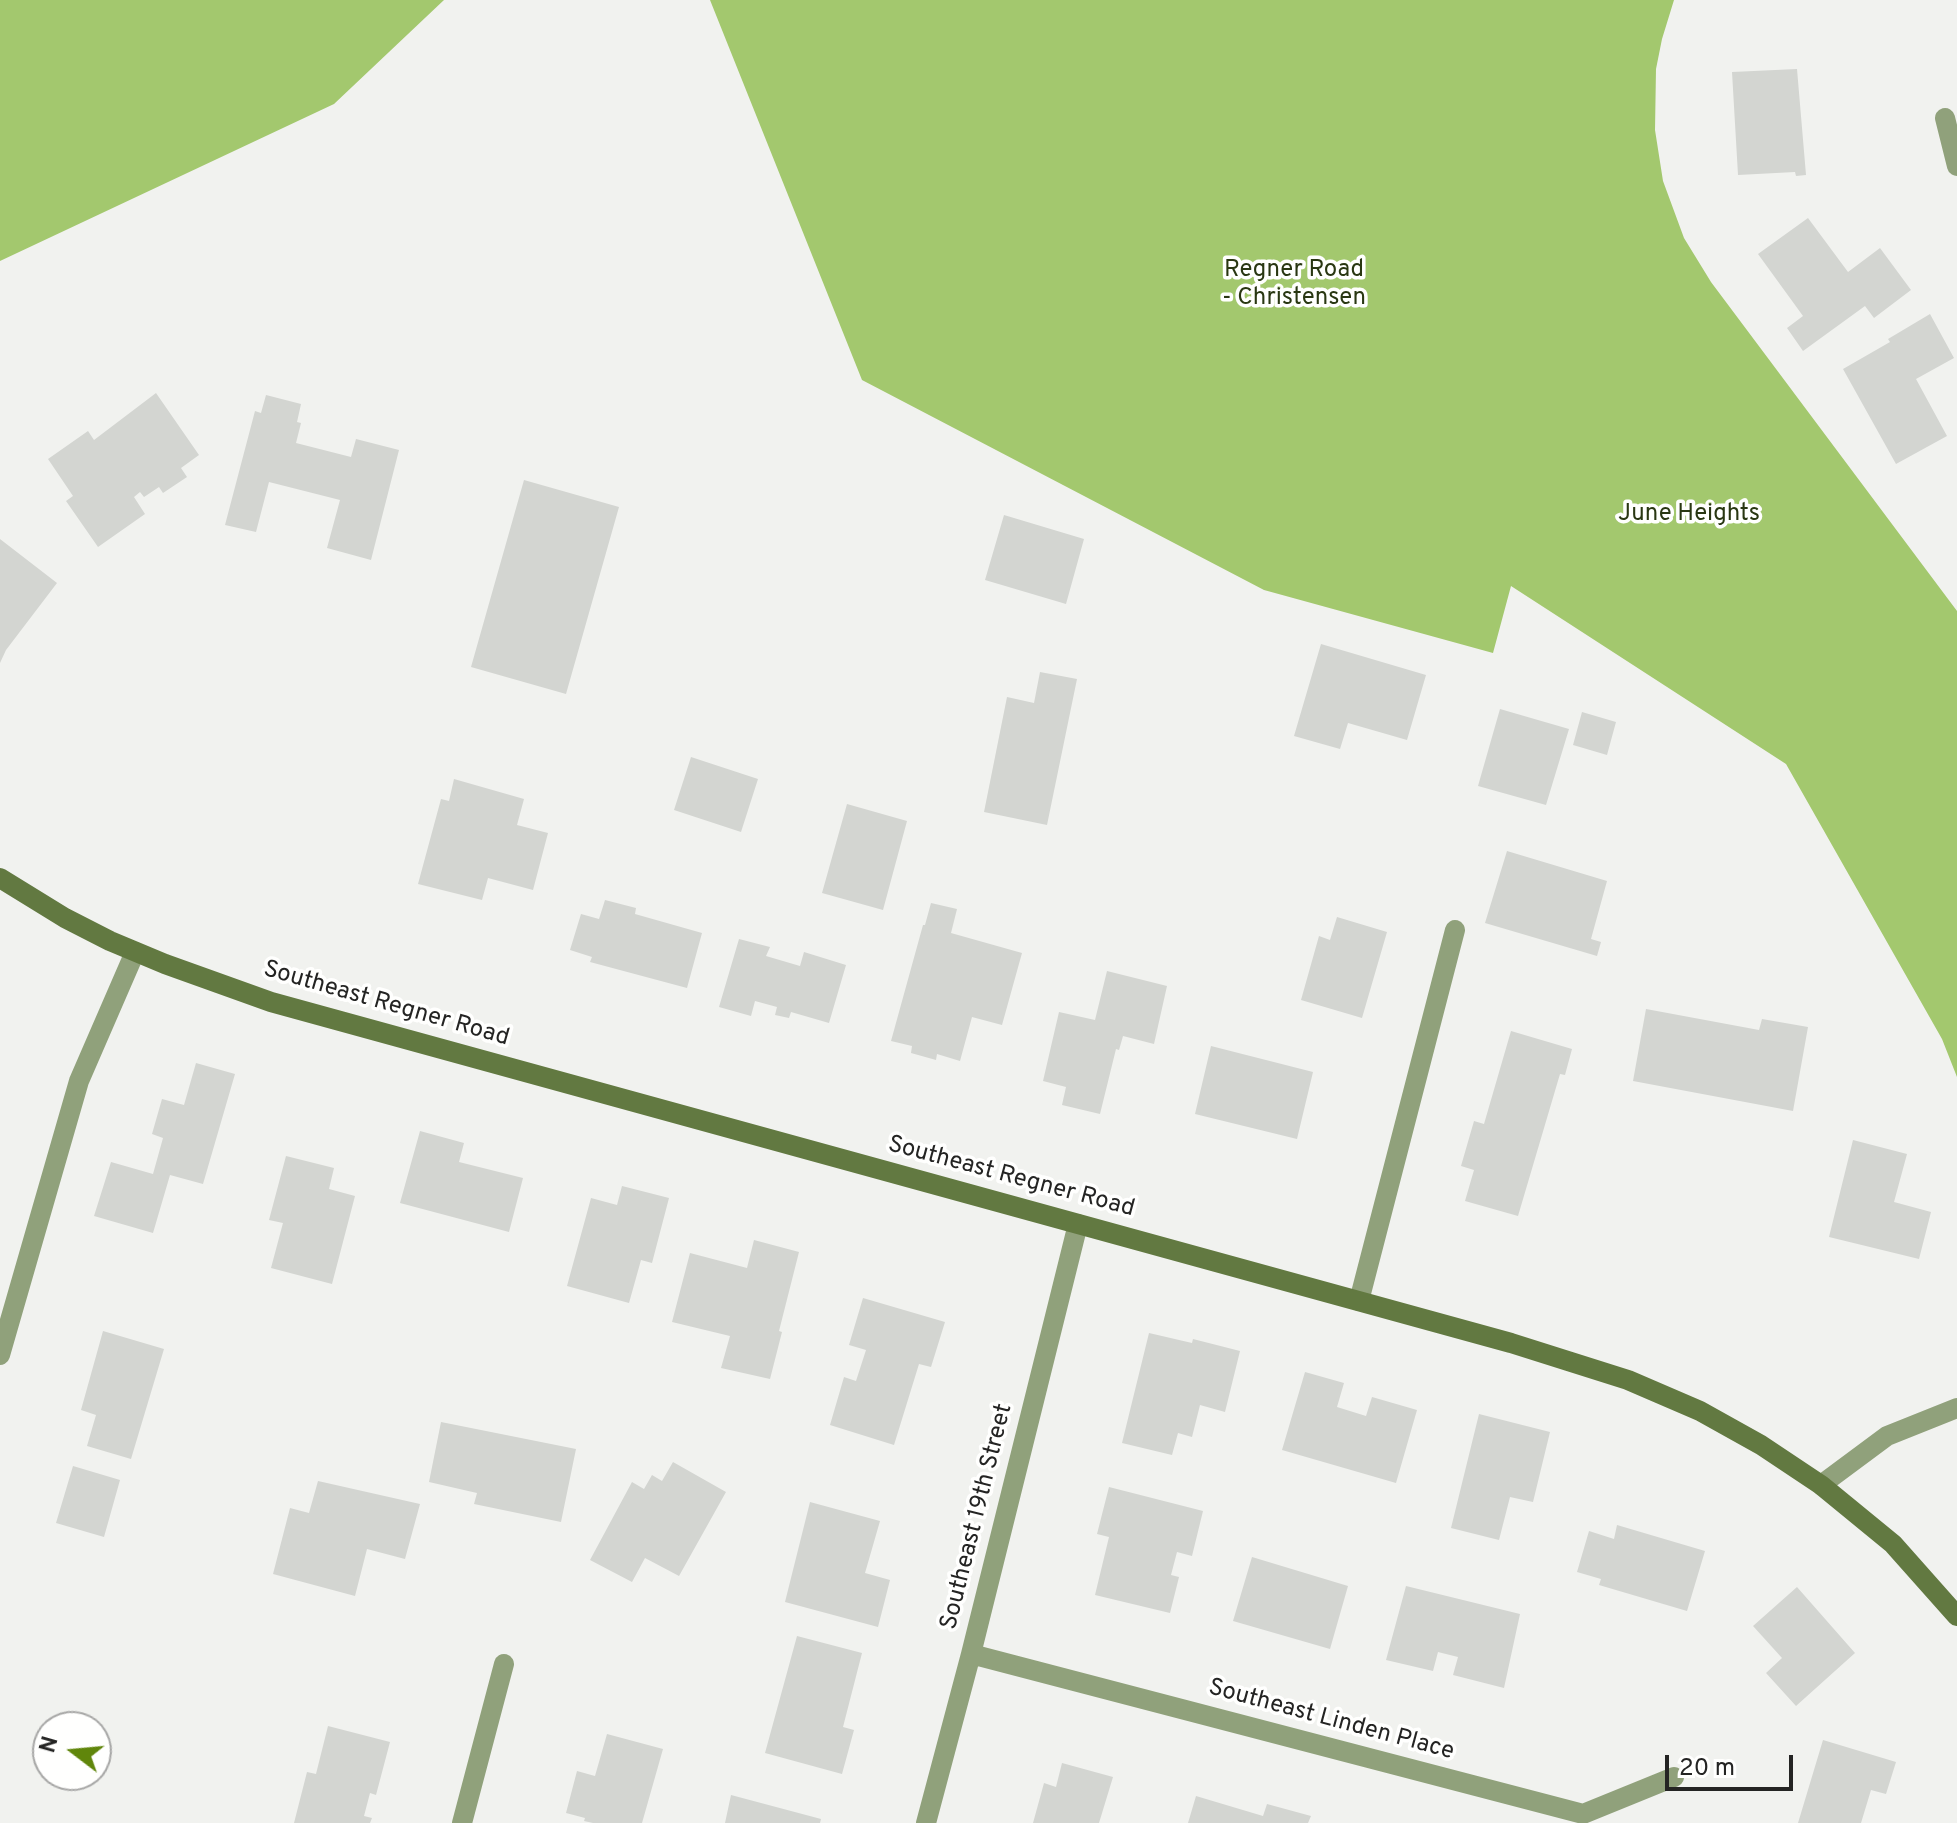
<!DOCTYPE html>
<style>
body{margin:0}
#map{position:relative;width:1957px;height:1823px;overflow:hidden;background:#f1f2ef;font-family:Overpass,sans-serif}
canvas{display:block}
.north{position:absolute;left:32px;top:1711px;width:80px;height:80px;box-sizing:border-box;background:#fffffe;border:2px solid #a7a7a6;border-radius:50%;rotate:286deg;font-size:22px;font-weight:700;line-height:32px;text-align:center;color:#242423}
.north::after{content:'';display:block;margin:auto;width:28px;height:36px;background:#60860b;clip-path:polygon(50% 0,100% 100%,50% 72%,0 100%)}
.scale{position:absolute;left:1665px;top:1755px;width:128px;height:36px;box-sizing:border-box;border:4px solid #242423;border-top:0;padding-left:10px;font-size:24px;line-height:28px;white-space:nowrap;color:#242423;-webkit-text-stroke:6px #fffffe;paint-order:stroke}
</style>
<div id="map">
<canvas width="1957" height="1823"></canvas>
<div class="north">N</div>
<div class="scale">20 m</div>
</div>
<script>
const context = document.querySelector('canvas').getContext('2d');
context.lineJoin = 'round';
function fillPath(path, color) { context.fillStyle = color; context.fill(path, 'evenodd'); }
const toPath = rows => new Path2D(rows.map(r => 'M' + r).join(''));
function trace(path, color, width, dash) { context.strokeStyle = color; context.lineWidth = width; context.lineCap = dash ? 'butt' : 'round'; context.setLineDash(dash || []); context.stroke(path); }
function drawText(font, color, halo, rows, align = 'center') {
  context.font = font + ' Overpass,sans-serif'; context.lineWidth = 7; context.setLineDash([]); context.textBaseline = 'middle'; context.strokeStyle = halo; context.fillStyle = color; for (const [text, x, y, turn = 0] of rows) {
    context.save(); context.translate(x, y); context.rotate((+turn || 0) * Math.PI / 180); context.textAlign = isNaN(turn) ? turn : align; if (halo) context.strokeText(text, 0, 0); context.fillText(text, 0, 0); context.restore();
  }
}
fillPath(toPath([
 [0,0,444,0,334,104,0,261],
 [710,0,1674,0,1662,39,1656,69,1655,130,1663,181,1684,238,1711,282,1957,611,1957,1077,1942,1039,1786,764,1511,586,1493,653,1264,590,862,380]
]), '#a3c86e');
fillPath(toPath([
 [1797,69,1806,175,1796,176,1795,172,1738,175,1732,72],
 [1808,218,1848,272,1880,248,1911,290,1874,318,1865,306,1803,351,1787,328,1803,316,1758,254],
 [1930,314,1954,358,1916,379,1947,436,1896,464,1843,369,1890,342,1888,339],
 [156,393,199,455,181,468,187,477,163,493,159,487,144,497,140,492,134,497,145,514,98,547,66,501,73,496,48,459,88,431,94,440],
 [266,395,301,404,297,422,301,423,296,443,351,457,356,439,399,450,371,560,327,548,340,500,269,482,256,532,225,525,255,411,261,413],
 [524,480,619,507,566,694,471,667],
 [1004,515,1084,539,1066,604,985,580],
 [0,539,57,583,6,650,0,663],
 [1321,644,1426,675,1407,740,1348,723,1340,749,1294,736],
 [1040,672,1077,679,1047,825,984,812,1007,697,1034,703],
 [1500,709,1569,729,1546,805,1478,786],
 [1582,712,1616,722,1607,755,1573,745],
 [691,757,758,779,741,832,674,810],
 [454,779,524,799,517,825,548,833,533,890,488,878,482,900,418,884,441,799,449,801],
 [847,804,907,821,883,910,822,893],
 [1507,851,1607,881,1591,939,1601,942,1597,956,1485,923],
 [605,900,636,908,635,914,702,933,687,988,590,962,592,957,570,950,581,914,599,919],
 [931,903,957,909,951,933,1022,953,1002,1025,972,1017,960,1061,937,1054,936,1060,911,1053,912,1046,891,1041,923,925,925,925],
 [1337,917,1387,932,1362,1018,1301,1000,1319,936,1330,940],
 [739,939,770,947,766,956,800,966,804,952,846,965,829,1023,791,1012,789,1018,775,1015,777,1007,755,1001,751,1016,719,1007],
 [1107,971,1167,986,1154,1044,1123,1036,1119,1050,1116,1049,1100,1114,1062,1105,1066,1087,1043,1081,1059,1012,1095,1020],
 [1646,1009,1759,1030,1762,1019,1808,1027,1793,1111,1633,1081],
 [1511,1031,1572,1049,1565,1075,1560,1074,1518,1216,1465,1201,1474,1170,1461,1166,1474,1121,1484,1124],
 [1211,1046,1313,1072,1297,1139,1195,1114],
 [196,1063,235,1074,203,1184,170,1175,153,1233,94,1216,111,1162,153,1174,163,1138,152,1134,162,1099,184,1105],
 [420,1131,464,1143,459,1162,523,1178,509,1232,400,1203],
 [1853,1140,1907,1154,1894,1202,1931,1212,1919,1259,1829,1237],
 [286,1156,334,1168,329,1189,355,1196,332,1284,271,1268,283,1223,269,1220],
 [622,1186,669,1198,652,1263,641,1260,629,1303,567,1286,591,1198,617,1205],
 [754,1240,799,1252,779,1331,782,1332,770,1379,721,1368,730,1336,672,1322,690,1253,747,1268],
 [863,1298,945,1322,931,1367,919,1364,894,1445,830,1425,844,1377,856,1381,866,1350,849,1345],
 [103,1331,164,1349,131,1459,87,1446,96,1415,81,1410],
 [1149,1333,1192,1343,1193,1339,1240,1351,1225,1412,1200,1405,1192,1437,1178,1433,1172,1455,1122,1443],
 [1305,1372,1344,1383,1337,1407,1366,1416,1372,1397,1417,1410,1396,1483,1282,1450],
 [1479,1414,1550,1432,1533,1502,1510,1497,1499,1540,1451,1528],
 [441,1422,576,1449,561,1522,474,1504,477,1493,429,1482],
 [673,1462,726,1492,679,1576,645,1558,632,1582,590,1560,632,1482,644,1489,652,1475,662,1481],
 [73,1466,120,1480,104,1537,56,1523],
 [318,1481,420,1504,405,1559,367,1549,355,1596,273,1574,290,1508,309,1513],
 [1109,1487,1203,1511,1192,1556,1177,1552,1171,1575,1179,1577,1170,1613,1095,1595,1109,1537,1097,1534],
 [810,1502,880,1521,865,1573,890,1580,878,1627,785,1602],
 [1617,1525,1705,1551,1687,1611,1599,1585,1601,1579,1577,1572,1589,1531,1614,1539],
 [1252,1557,1348,1586,1330,1649,1233,1621],
 [1406,1586,1520,1614,1504,1688,1453,1675,1458,1657,1438,1652,1433,1671,1386,1660],
 [1797,1587,1855,1653,1796,1706,1766,1673,1782,1658,1753,1626],
 [797,1636,862,1653,843,1727,854,1730,842,1774,765,1753],
 [328,1726,390,1742,376,1795,370,1793,364,1816,372,1818,370,1823,294,1823,307,1772,316,1774],
 [607,1734,663,1749,642,1823,593,1823,584,1821,585,1818,566,1813,577,1771,595,1776],
 [1823,1740,1896,1762,1886,1794,1871,1790,1861,1823,1798,1823],
 [1062,1763,1113,1777,1099,1823,1033,1823,1044,1783,1056,1787],
 [731,1795,821,1819,820,1823,725,1823],
 [1196,1796,1263,1816,1267,1804,1311,1816,1308,1823,1188,1823]
]), '#d3d5d1');
trace(toPath([
 [1359,1301,1455,930],
 [0,1355,79,1081,135,952]
]), '#90a17b', 20);
trace(toPath([
 [1945,118,1957,166],
 [1821,1485,1887,1436,1957,1408],
 [971,1654,1583,1814,1674,1777],
 [462,1823,504,1664],
 [926,1823,971,1654,1078,1224]
]), '#90a17b', 20);
trace(toPath([
 [0,878,65,918,110,941,165,964,271,1002,1511,1343,1628,1380,1700,1411,1761,1445,1821,1485,1893,1544,1957,1616]
]), '#627941', 20);
drawText('24px', '#293712', '#fffffe', [
 ["Regner Road",1294,271],
 ["- Christensen",1294,299],
 ["June Heights",1689,515]
]);
drawText('24px', '#242423', '#fffffe', [
 ["Southeast Regner Road",386,1005,16],
 ["Southeast Regner Road",1011,1178,15],
 ["Southeast 19th Street",978,1517,-76],
 ["Southeast Linden Place",1331,1721,15]
]);
</script>
